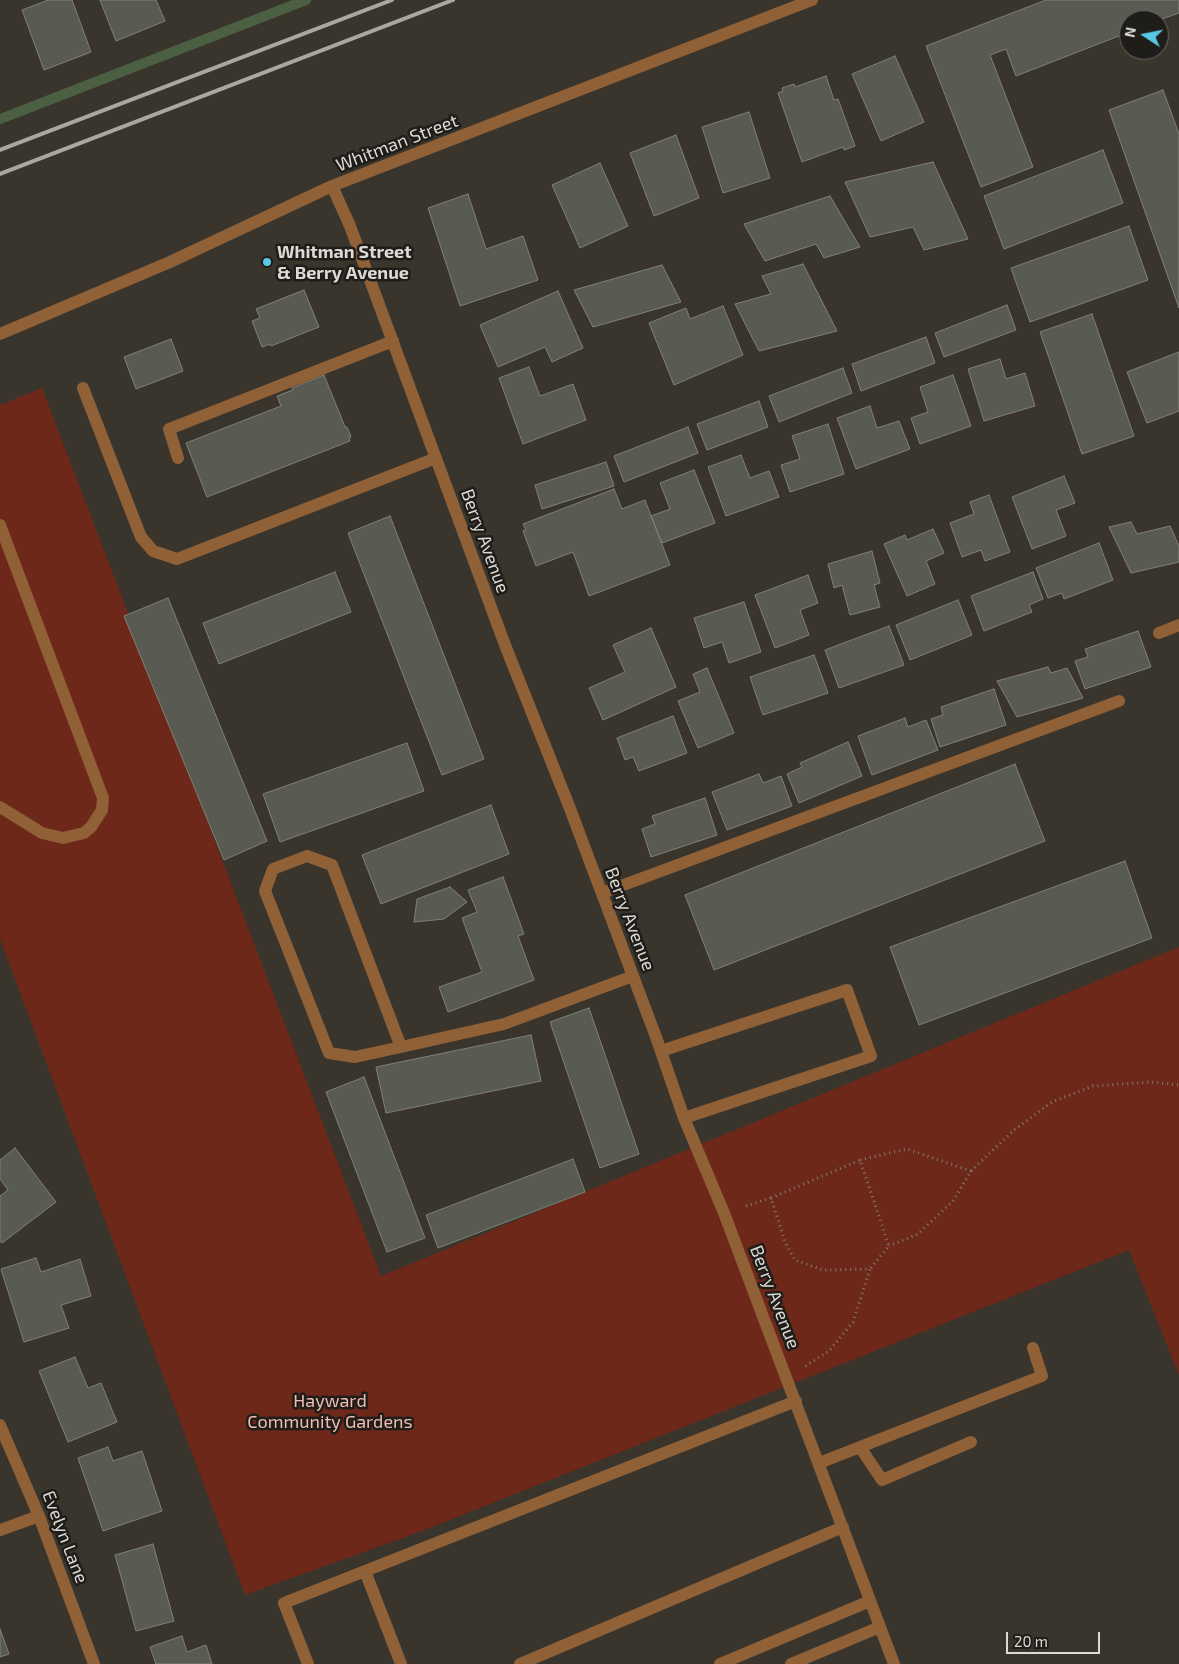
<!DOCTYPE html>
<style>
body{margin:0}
#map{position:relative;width:1179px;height:1664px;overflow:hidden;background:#39352d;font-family:"Exo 2",sans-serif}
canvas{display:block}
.north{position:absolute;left:1119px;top:10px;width:50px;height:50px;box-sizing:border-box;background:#1e1d19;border:1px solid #6a6964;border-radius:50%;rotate:281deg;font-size:14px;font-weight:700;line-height:20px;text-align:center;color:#dddad5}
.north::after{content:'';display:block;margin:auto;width:18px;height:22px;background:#59c8e5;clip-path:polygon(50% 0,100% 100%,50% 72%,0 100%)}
.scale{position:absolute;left:1006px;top:1632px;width:94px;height:22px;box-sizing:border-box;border:2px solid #dddad5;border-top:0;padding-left:6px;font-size:15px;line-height:18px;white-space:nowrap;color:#dddad5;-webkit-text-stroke:4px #1e1d19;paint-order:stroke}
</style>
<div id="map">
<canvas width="1179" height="1664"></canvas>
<div class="north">N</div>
<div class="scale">20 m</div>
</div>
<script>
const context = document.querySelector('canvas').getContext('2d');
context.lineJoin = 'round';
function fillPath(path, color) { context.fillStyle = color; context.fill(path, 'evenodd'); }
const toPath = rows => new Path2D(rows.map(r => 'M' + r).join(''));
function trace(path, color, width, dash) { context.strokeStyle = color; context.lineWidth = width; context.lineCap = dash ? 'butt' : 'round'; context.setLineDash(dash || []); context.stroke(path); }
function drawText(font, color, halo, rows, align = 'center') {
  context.font = font + ' "Exo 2",sans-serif'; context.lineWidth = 5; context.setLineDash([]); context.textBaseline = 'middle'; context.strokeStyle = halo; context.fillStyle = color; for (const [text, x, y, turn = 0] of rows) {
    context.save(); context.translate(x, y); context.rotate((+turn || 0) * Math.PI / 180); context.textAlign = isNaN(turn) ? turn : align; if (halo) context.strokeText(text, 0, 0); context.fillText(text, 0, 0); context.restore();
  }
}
fillPath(toPath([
 [42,388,381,1276,1179,947,1179,1375,1129,1250,422,1531,245,1595,0,939,0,405]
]), '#6d2819');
trace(toPath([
 [0,119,306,0]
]), '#4b6042', 10);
const building = toPath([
 [48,0,72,0,91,52,44,70,22,10,48,0],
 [100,0,156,0,165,21,116,41,100,0],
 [1046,0,1179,0,1179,13,1159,20,1129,20,1129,32,1016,76,1006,49,990,55,1033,167,981,187,926,46,1046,0],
 [895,56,924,122,881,141,852,74,895,56],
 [826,76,834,100,838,99,855,146,844,150,843,147,802,162,778,93,783,91,782,88,794,84,795,87,826,76],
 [1163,90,1179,134,1179,308,1109,110,1163,90],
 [749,112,770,178,723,193,702,127,749,112],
 [676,135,699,198,654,216,630,153,676,135],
 [1103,150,1123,203,1004,249,984,196,1103,150],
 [933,162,968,239,924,250,913,227,870,237,845,182,933,162],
 [600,163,628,226,580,248,552,185,600,163],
 [468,194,486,249,523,236,538,280,460,306,428,208,468,194],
 [830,196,860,247,824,258,816,244,765,261,744,224,830,196],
 [1129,226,1148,280,1030,322,1011,268,1129,226],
 [803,264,837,331,759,351,735,304,771,294,762,276,803,264],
 [662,265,681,302,593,327,574,290,662,265],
 [304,290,319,327,271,346,270,344,262,347,252,321,260,318,256,309,304,290],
 [558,291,583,348,552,362,545,347,498,367,480,325,558,291],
 [1007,305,1016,330,944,357,935,333,1007,305],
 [723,306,743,355,674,385,649,323,686,308,690,319,723,306],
 [1092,314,1134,436,1082,454,1040,332,1092,314],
 [926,337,935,363,861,391,852,364,926,337],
 [171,339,183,371,136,389,124,357,171,339],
 [1179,352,1179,411,1147,423,1127,372,1179,352],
 [1000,359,1006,379,1025,373,1035,406,984,421,968,369,1000,359],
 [529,367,540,396,573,384,586,420,523,444,499,378,529,367],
 [843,368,852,393,779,422,769,396,843,368],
 [324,375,345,427,347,427,351,437,349,437,350,441,207,497,186,443,281,406,277,396,293,390,292,388,324,375],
 [953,375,971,426,920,444,911,418,928,412,920,387,953,375],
 [759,401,768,427,707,450,697,424,759,401],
 [870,406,877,428,899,421,910,449,856,469,837,418,870,406],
 [828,424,844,474,790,492,781,465,800,459,792,436,828,424],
 [688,427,698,453,624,482,614,456,688,427],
 [741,455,750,478,769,471,779,497,726,516,708,467,741,455],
 [606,462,614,486,542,509,535,485,606,462],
 [694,470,715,523,662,543,651,516,670,509,660,483,694,470],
 [1064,476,1075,503,1056,510,1066,536,1032,549,1012,497,1064,476],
 [614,489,622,509,645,500,670,565,589,596,573,552,536,566,523,531,526,530,523,524,614,489],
 [989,495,1010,552,985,561,981,550,962,557,950,523,974,514,970,502,989,495],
 [390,516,484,759,442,775,348,533,390,516],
 [1131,522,1137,534,1170,526,1179,546,1179,562,1131,573,1109,527,1131,522],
 [933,529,944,553,926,561,935,584,907,596,884,544,905,535,907,540,933,529],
 [1099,543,1113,580,1064,599,1062,593,1048,598,1036,568,1099,543],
 [872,551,880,583,874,585,880,607,850,615,842,585,834,588,828,564,872,551],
 [335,572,351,612,219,664,203,623,335,572],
 [1033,572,1043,599,1029,605,1032,612,984,631,971,596,1033,572],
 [808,575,818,603,800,610,809,635,775,648,755,595,808,575],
 [168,598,267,841,224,860,124,616,168,598],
 [958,600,972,635,910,660,896,625,958,600],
 [744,602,761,652,729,663,722,642,704,648,694,618,744,602],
 [889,626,904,665,839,688,825,650,889,626],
 [651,628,676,687,603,720,589,688,625,672,613,645,651,628],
 [1138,631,1151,667,1085,689,1075,661,1088,657,1085,649,1138,631],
 [814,655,828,693,763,715,750,677,814,655],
 [1048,667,1051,673,1067,668,1083,698,1017,717,997,681,1048,667],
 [707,668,734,733,698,748,678,701,700,692,693,674,707,668],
 [994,689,1006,725,940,747,931,719,943,715,941,707,994,689],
 [673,716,687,753,639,771,633,757,625,760,617,738,673,716],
 [905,718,908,727,926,720,938,750,872,775,858,736,905,718],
 [848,742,862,776,799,803,787,774,802,767,800,763,848,742],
 [407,743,424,791,280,842,263,794,407,743],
 [1015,764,1045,841,714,970,685,895,1015,764],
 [759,774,763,783,781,776,792,806,727,830,712,792,759,774],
 [705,798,717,835,651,857,642,829,655,824,652,816,705,798],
 [491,805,509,854,381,904,362,855,491,805],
 [1125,861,1152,938,919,1025,890,947,1125,861],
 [503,877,524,934,518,936,534,980,448,1012,439,987,482,972,462,918,477,912,468,890,503,877],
 [450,887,467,902,444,919,414,922,417,899,450,887],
 [589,1008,639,1154,600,1168,550,1022,589,1008],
 [531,1035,541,1081,386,1113,376,1067,531,1035],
 [364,1077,425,1238,387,1252,326,1092,364,1077],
 [15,1148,56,1202,2,1243,0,1241,0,1196,8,1190,0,1179,0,1160,15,1148],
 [573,1159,585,1192,438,1248,426,1215,573,1159],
 [36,1258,41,1272,80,1259,91,1296,61,1305,69,1328,24,1342,1,1269,36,1258],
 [75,1357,88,1388,101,1383,117,1422,68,1442,39,1371,75,1357],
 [108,1447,113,1461,142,1451,162,1511,103,1531,78,1458,108,1447],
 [153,1544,174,1621,136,1631,115,1555,153,1544],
 [0,1629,9,1654,0,1657,0,1629],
 [182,1636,187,1652,206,1645,212,1664,156,1664,150,1647,182,1636]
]);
fillPath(building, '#595a51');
trace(building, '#808177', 1);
trace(toPath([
 [860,1160,907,1149,971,1171,953,1201,918,1234,889,1246],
 [971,1171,1014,1130,1052,1102,1093,1086,1151,1082,1179,1085],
 [771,1198,860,1160,889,1246,870,1269],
 [746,1206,771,1198,786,1244,795,1260,823,1270,870,1269,853,1322,829,1351,804,1367]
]), '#807c75', 3, [1, 4]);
trace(toPath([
 [332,186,350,226,505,645,569,806,656,1037,684,1118,724,1213,894,1664],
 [0,334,170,262,332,186,812,0],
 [83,388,141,537,153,551,177,559,436,458],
 [178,458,169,429,393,341],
 [0,525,103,798,102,810,91,827,84,833,63,838,42,833,0,807],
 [1159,633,1179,625],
 [602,893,1119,701],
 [401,1047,332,865,307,856,273,869,265,891,329,1053,355,1057,401,1047,504,1024,633,976],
 [661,1051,847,990,871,1056,684,1118],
 [0,1425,39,1516,94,1664],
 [860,1447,882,1480,971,1442],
 [819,1463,1042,1376,1033,1348],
 [0,1530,39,1516],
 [365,1571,401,1664],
 [308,1664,284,1603,796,1401],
 [520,1664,843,1527],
 [720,1664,870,1601],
 [791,1664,880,1627]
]), '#906037', 12);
trace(toPath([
 [0,150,392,0],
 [0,174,453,0]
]), '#aaa7a1', 4);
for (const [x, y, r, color] of [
 [267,262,5,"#59c8e5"]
]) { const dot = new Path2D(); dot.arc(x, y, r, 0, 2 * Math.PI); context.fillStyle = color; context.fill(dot); trace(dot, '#1e1d19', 2); }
drawText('18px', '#dddad5', '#1e1d19', [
 ["Whitman Street",397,143,-21],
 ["Berry Avenue",485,541,70],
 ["Berry Avenue",630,919,69],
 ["Berry Avenue",775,1297,69],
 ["Evelyn Lane",65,1537,69]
]);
drawText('bold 18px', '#dddad5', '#1e1d19', [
 ["Whitman Street",277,252],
 ["& Berry Avenue",277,273]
], 'left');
drawText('18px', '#f1bdb1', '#1e1d19', [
 ["Hayward",330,1401],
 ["Community Gardens",330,1422]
]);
</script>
